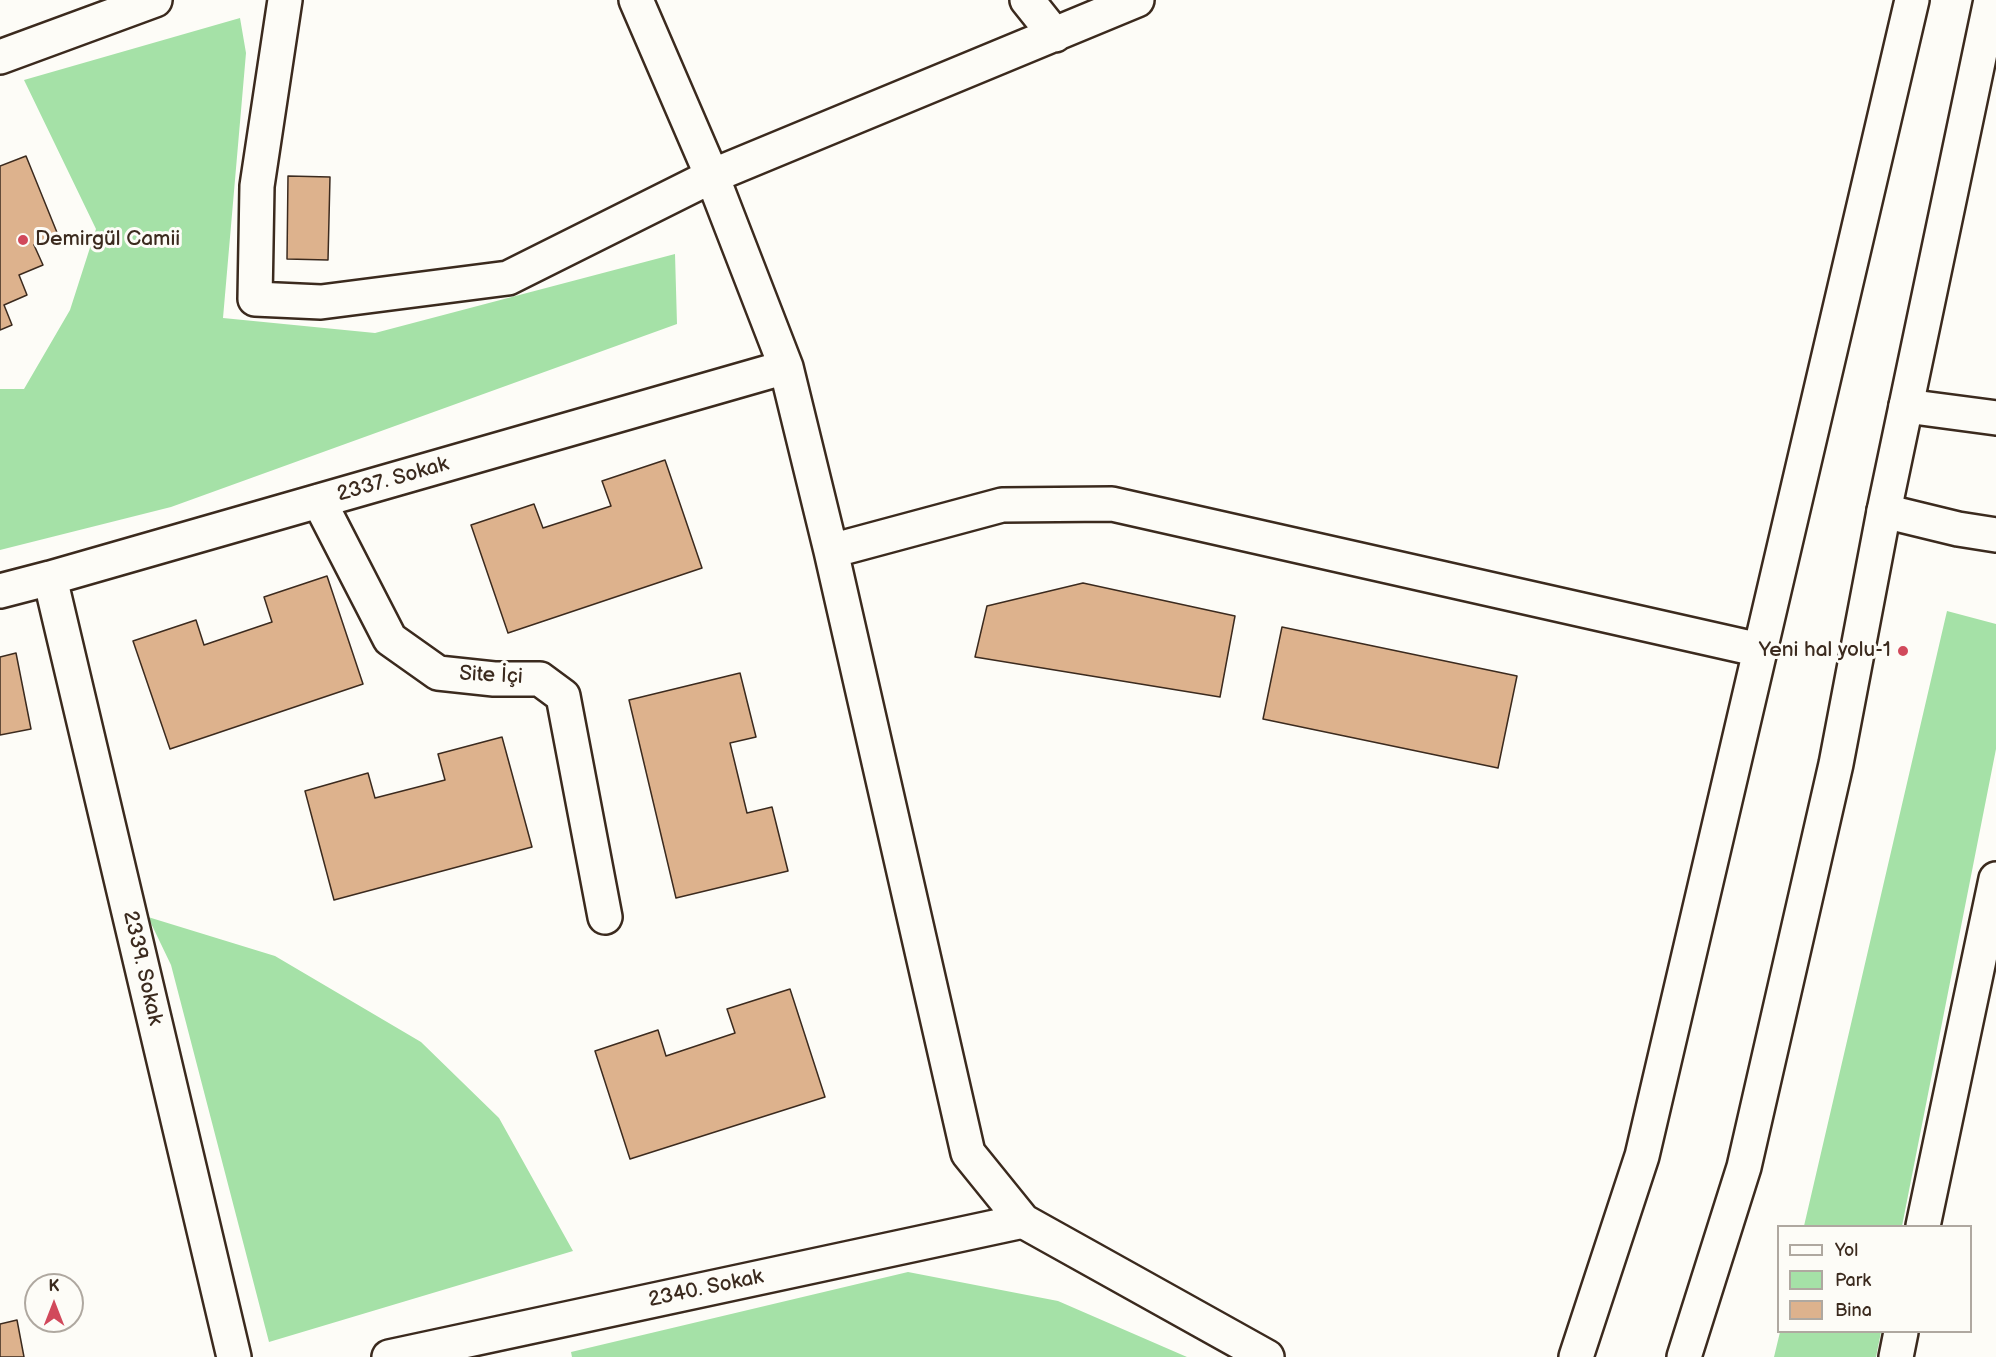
<!DOCTYPE html>
<meta charset="utf-8">
<style>
body{margin:0}
#map{position:relative;width:1996px;height:1357px;overflow:hidden;background:#fdfcf7;font-family:"Balsamiq Sans",sans-serif}
canvas{display:block}
.legend{position:absolute;left:1777px;top:1225px;width:195px;height:108px;box-sizing:border-box;background:#fdfcf7;border:2px solid #afa8a0;margin:0;padding:8px 10px;list-style:none;font-size:18px;color:#3b2a1e}
.legend li{display:flex;align-items:center;gap:12px;height:30px}
.legend b{width:30px;border:2px solid #afa8a0}
.north{position:absolute;left:24px;top:1273px;width:60px;height:60px;box-sizing:border-box;background:#fdfcf7;border:2px solid #afa8a0;border-radius:50%;rotate:0deg;font-size:16px;font-weight:700;line-height:24px;text-align:center;color:#3b2a1e}
.north::after{content:'';display:block;margin:auto;width:21px;height:27px;background:#d1495b;clip-path:polygon(50% 0,100% 100%,50% 72%,0 100%)}
</style>
<div id="map">
<canvas width="1996" height="1357"></canvas>
<ul class="legend">
<li><b style="height:8px;background:#fdfcf7"></b>Yol</li>
<li><b style="height:16px;background:#a5e1a7"></b>Park</li>
<li><b style="height:16px;background:#ddb28d"></b>Bina</li>
</ul>
<div class="north">K</div>
</div>
<script>
const context = document.querySelector('canvas').getContext('2d');
context.lineJoin = 'round';
function fillPath(path, color) { context.fillStyle = color; context.fill(path, 'evenodd'); }
const toPath = rows => new Path2D(rows.map(r => 'M' + r).join(''));
function trace(path, color, width, dash) { context.strokeStyle = color; context.lineWidth = width; context.lineCap = dash ? 'butt' : 'round'; context.setLineDash(dash || []); context.stroke(path); }
function drawText(font, color, halo, rows, align = 'center') {
  context.font = font + ' "Balsamiq Sans",sans-serif'; context.lineWidth = 6; context.setLineDash([]); context.textBaseline = 'middle'; context.strokeStyle = halo; context.fillStyle = color; for (const [text, x, y, turn = 0] of rows) {
    context.save(); context.translate(x, y); context.rotate((+turn || 0) * Math.PI / 180); context.textAlign = isNaN(turn) ? turn : align; if (halo) context.strokeText(text, 0, 0); context.fillText(text, 0, 0); context.restore();
  }
}
fillPath(toPath([
 [240,18,246,53,223,318,375,333,675,254,677,324,171,507,0,550,0,389,24,389,70,310,96,229,24,80],
 [1947,611,1996,624,1996,749,1902,1226,1804,1226],
 [148,917,275,956,421,1042,499,1118,573,1251,269,1342,171,965],
 [908,1272,1058,1301,1187,1357,572,1357,571,1352],
 [1780,1332,1881,1332,1876,1357,1774,1357]
]), '#a5e1a7');
const building = toPath([
 [26,156,58,235,34,245,43,265,19,275,27,295,4,305,12,325,0,330,0,166,26,156],
 [288,176,330,177,328,260,287,259,288,176],
 [665,460,702,568,508,633,471,525,534,504,543,528,611,506,602,481,665,460],
 [327,576,363,684,170,749,133,641,196,620,204,645,272,622,264,597,327,576],
 [1083,583,1235,616,1220,697,975,657,987,606,1083,583],
 [1282,627,1517,676,1498,768,1263,719,1282,627],
 [16,653,31,729,0,735,0,657,16,653],
 [740,673,756,737,730,743,747,813,772,807,788,871,676,898,629,700,740,673],
 [502,737,532,847,334,900,305,791,368,773,375,798,445,780,438,754,502,737],
 [790,989,825,1097,630,1159,595,1051,658,1030,666,1056,735,1033,727,1009,790,989],
 [17,1320,24,1357,0,1357,0,1324,17,1320]
]);
fillPath(building, '#ddb28d');
trace(building, '#3b2a1e', 1.5);
const minor = toPath([
 [285,0,257,186,255,299,321,302,508,278,712,176,1137,0],
 [636,0,712,176,786,367,831,551,968,1153,1023,1221,1267,1357],
 [1027,0,1055,35],
 [0,57,155,0],
 [1906,406,1996,418],
 [319,501,390,639,438,673,494,679,540,679,563,696,605,917],
 [1884,511,1958,529,1996,535],
 [831,551,1002,505,1112,504,1760,650],
 [50,578,234,1357],
 [0,591,50,578,786,367],
 [1923,1226,1996,879],
 [389,1357,1023,1221],
 [1896,1357,1901,1332]
]);
const major = toPath([
 [1576,1357,1642,1156,1912,0],
 [1684,1357,1744,1167,1836,764,1884,511,1991,0]
]);
trace(minor, '#3b2a1e', 38);
trace(major, '#3b2a1e', 38);
trace(minor, '#fdfcf7', 33);
trace(major, '#fdfcf7', 33);
for (const [x, y, r, color] of [
 [23,240,6,"#d1495b"],
 [1903,651,6,"#d1495b"]
]) { const dot = new Path2D(); dot.arc(x, y, r, 0, 2 * Math.PI); context.fillStyle = color; context.fill(dot); trace(dot, '#fdfcf7', 2); }
drawText('21px', '#3b2a1e', '#fdfcf7', [
 ["Demirgül Camii",35,240],
 ["Yeni hal yolu-1",1891,651,"right"]
], 'left');
drawText('21px', '#3b2a1e', '#fdfcf7', [
 ["2337. Sokak",393,480,-16],
 ["Site İçi",491,676,3],
 ["2339. Sokak",142,968,77],
 ["2340. Sokak",706,1289,-12]
]);
</script>
